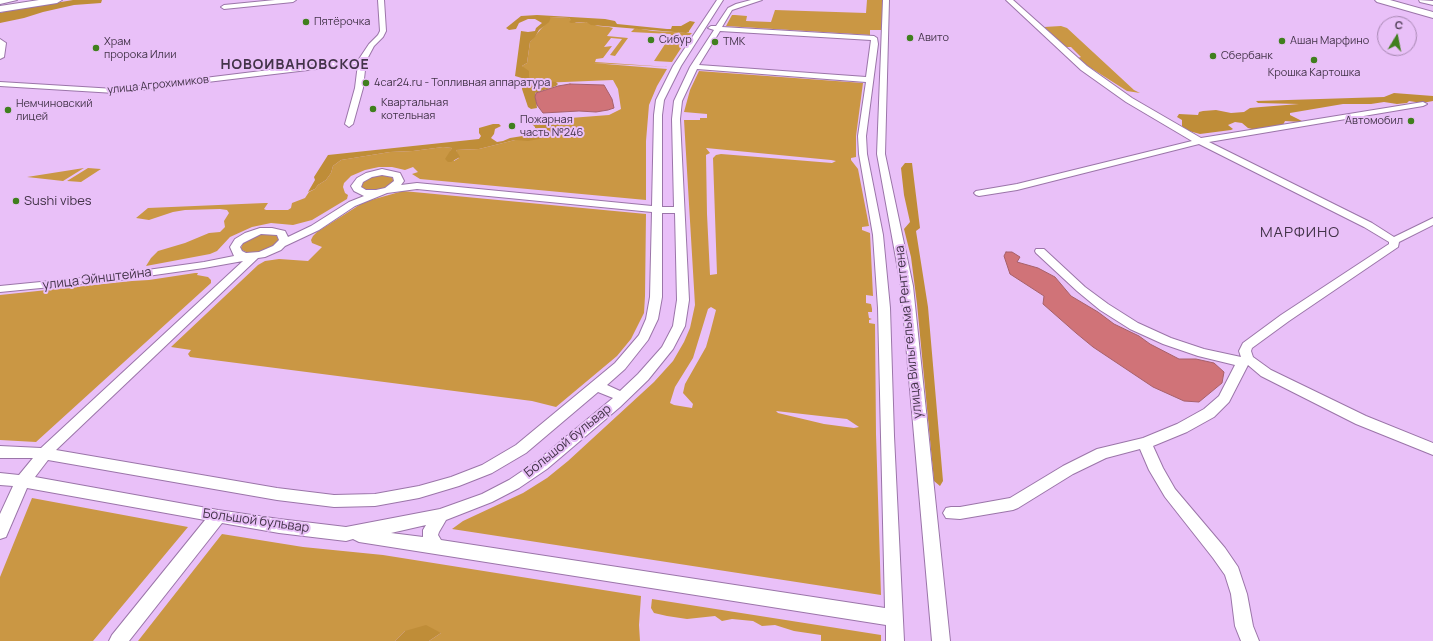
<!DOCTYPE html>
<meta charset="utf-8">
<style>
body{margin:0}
#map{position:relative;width:1433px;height:641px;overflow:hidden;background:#e9c0f8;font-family:Manrope,sans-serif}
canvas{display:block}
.north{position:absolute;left:1377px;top:16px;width:40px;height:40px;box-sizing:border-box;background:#e9c0f8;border:1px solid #a788b2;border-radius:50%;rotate:10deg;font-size:11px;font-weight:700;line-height:16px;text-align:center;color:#433349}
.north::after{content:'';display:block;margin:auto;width:14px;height:18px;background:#407f1e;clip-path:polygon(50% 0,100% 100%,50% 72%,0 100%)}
</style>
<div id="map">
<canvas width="1433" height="641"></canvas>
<div class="north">С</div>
</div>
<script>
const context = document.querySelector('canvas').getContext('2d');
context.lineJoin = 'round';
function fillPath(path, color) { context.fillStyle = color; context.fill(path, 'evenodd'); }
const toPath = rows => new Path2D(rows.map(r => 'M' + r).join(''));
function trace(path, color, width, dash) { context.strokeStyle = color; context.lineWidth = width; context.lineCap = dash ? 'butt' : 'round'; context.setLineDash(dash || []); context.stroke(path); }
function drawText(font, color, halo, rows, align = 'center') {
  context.font = font + ' Manrope,sans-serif'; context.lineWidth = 4; context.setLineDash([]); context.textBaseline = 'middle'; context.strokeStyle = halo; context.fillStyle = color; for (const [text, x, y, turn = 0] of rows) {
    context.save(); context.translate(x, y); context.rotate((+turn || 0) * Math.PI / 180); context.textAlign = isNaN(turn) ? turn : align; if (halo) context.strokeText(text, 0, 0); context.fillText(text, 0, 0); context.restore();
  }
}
fillPath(toPath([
 [867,0,883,0,882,30,870,30,870,35,726,26,732,15,735,15,747,16,746,21,771,22,775,10,866,13],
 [551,17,569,18,576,23,586,22,598,26,609,27,613,28,607,36,628,38,615,56,610,55,622,39,611,38,604,47,612,46,603,58,596,59,595,62,669,67,593,63,667,69,657,86,649,105,646,141,646,200,420,179,412,174,418,172,413,167,405,170,392,167,379,167,365,170,351,176,344,183,343,187,345,193,348,195,347,199,312,220,293,225,271,223,252,227,230,237,217,251,210,254,146,266,151,258,158,251,185,243,209,233,220,232,225,227,224,221,229,213,227,210,220,209,185,210,173,212,149,220,136,218,148,208,265,203,268,203,264,209,266,210,288,210,291,208,292,203,305,198,309,192,315,189,318,185,326,180,331,173,333,166,341,160,390,152,413,151,443,147,452,148,450,152,454,161,459,158,456,150,479,149,515,140,544,138,557,132,561,123,560,120,557,119,609,115,621,109,618,89,613,80,540,83,529,78,522,66,527,63,530,42],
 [1061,26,1067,28,1134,90,1140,93,1127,91,1083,63,1078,58,1081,57,1071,47,1066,47,1044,27],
 [635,28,653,31,692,33,688,37,670,36,671,34,631,32],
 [669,38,687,39,672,62,654,61],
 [699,71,863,83,856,136,856,157,851,158,851,160,858,169,869,226,862,227,862,230,870,233,873,296,866,295,866,303,871,304,872,309,872,312,868,312,869,318,872,319,869,320,869,323,875,324,876,434,881,595,452,529,463,521,523,493,547,478,568,461,654,382,673,361,684,342,690,328,695,305,684,120,700,120,700,118,707,118,707,114,684,112,690,90],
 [706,148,831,160,836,161,832,163,721,154,716,155,713,158,717,274,710,275,707,214,706,155,710,153],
 [711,307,716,310,710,333,706,347,685,384,683,393,693,404,692,408,674,405,670,403,675,387,693,358,708,309],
 [776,411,847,419,859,427,854,428,824,424,778,413],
 [84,168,63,181,27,177],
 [88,168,101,169,81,182,67,181],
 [379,175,392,177,394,182,384,189,379,190,368,191,361,188,362,183,368,178],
 [403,191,646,214,645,296,644,313,631,339,617,356,556,407,532,401,190,357,188,354,191,350,171,347,258,265,265,261,279,259,308,261,322,247,312,243,311,240,313,236,317,232,364,202],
 [261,234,276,235,279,240,278,243,269,249,256,253,246,252,242,250,241,248,244,241],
 [195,273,198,273,197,275,208,277,211,280,211,283,36,442,0,440,0,295,132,281,149,280],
 [32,498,188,527,93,641,0,641,0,577],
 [222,534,303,547,383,555,641,596,639,625,640,641,429,641,441,633,405,631,395,641,138,641],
 [652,599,881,635,881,641,821,641,821,635,794,631,775,625,762,626,753,621,732,619,722,621,715,616,687,619,667,616,654,613,651,608]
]), '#ca9744');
fillPath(toPath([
 [73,0,102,0,101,3,74,5,43,12,24,18,0,23,0,13,7,11],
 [537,15,605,19,615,21,617,24,667,29,671,29,672,26,681,26,690,21,695,22,689,31,689,32,686,33,591,25,586,22,571,23,569,22,571,20,569,18,551,17,549,22,539,30,535,37,530,42,527,63,522,66,529,71,529,77,530,79,540,83,548,81,556,82,558,84,556,86,535,93,537,108,531,109,528,107,522,89,522,87,529,83,525,79,515,76,521,31,528,32,535,31,536,28,542,23,535,19,528,19,519,23,516,29,509,30,506,28,521,16],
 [1394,93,1433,96,1433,101,1422,103,1409,101,1407,103,1397,104,1384,102,1371,104,1343,104,1290,113,1290,115,1304,122,1301,122,1285,121,1283,125,1256,130,1248,128,1242,123,1235,122,1228,125,1233,129,1231,130,1200,134,1185,130,1182,126,1182,120,1177,117,1179,114,1198,115,1199,112,1203,111,1216,110,1231,113,1244,112,1250,108,1261,107,1299,104,1258,103,1256,101,1384,97],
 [557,119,561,121,561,123,555,135,550,137,528,141,515,140,479,149,456,150,460,157,451,162,448,162,445,159,452,148,443,147,413,151,390,152,341,160,333,166,331,173,326,180,318,185,315,189,308,192,315,180,314,177,328,155,479,139,481,136,479,133,479,128,493,124,499,124,501,126,495,129,494,134,491,138,497,142,503,141,510,138,535,134,535,127,532,124,534,122],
 [905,163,912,163,920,228,916,231,928,307,943,481,940,486,934,481,917,304,911,257,904,229,910,222,904,195,901,168],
 [426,625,441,633,429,641,395,641,405,631]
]), '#bf8d38');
const water = toPath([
 [570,84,604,85,612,99,614,108,608,110,596,112,579,111,543,113,537,105,535,97,536,93,558,86,570,84],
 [1006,252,1012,252,1020,257,1017,262,1038,268,1055,277,1071,296,1098,312,1114,324,1139,336,1150,344,1179,359,1196,359,1214,363,1224,372,1222,383,1199,402,1184,401,1153,387,1093,347,1076,333,1043,304,1044,296,1010,274,1004,256,1006,252]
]);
fillPath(water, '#d07378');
trace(water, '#a6606a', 1);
const minor = toPath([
 [0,0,17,0,0,4,0,0],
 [275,0,296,0,293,2,224,9,221,7,224,5,275,0],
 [378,0,384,0,386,31,383,37,374,46,366,61,363,88,353,124,349,127,345,124,355,88,358,64,115,93,0,86,0,82,115,89,359,59,369,44,378,35,380,31,378,0],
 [717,0,723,0,681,66,664,100,662,115,662,207,674,207,672,119,674,101,690,67,714,30,708,28,711,26,716,26,728,8,736,4,751,0,762,0,732,10,722,27,874,36,877,38,878,44,866,136,867,154,883,235,890,308,894,436,904,641,886,641,886,625,359,542,353,539,346,541,279,533,222,523,129,641,109,641,112,635,205,520,27,488,6,537,0,539,0,514,13,486,0,485,0,473,19,475,33,458,0,458,0,446,41,448,243,261,204,268,112,281,0,292,0,286,112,275,204,262,234,256,230,247,235,239,245,233,260,228,272,228,285,231,288,237,311,226,349,202,364,196,354,191,351,186,357,178,366,173,382,169,400,173,404,181,401,185,417,183,652,206,654,115,656,100,673,66,717,0],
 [720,31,871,40,866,77,699,65,720,31],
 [697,69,866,82,858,136,859,154,873,235,878,308,885,608,441,540,438,535,439,532,446,520,492,502,519,488,547,469,620,407,648,380,673,349,685,326,689,300,680,119,682,101,697,69],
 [382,175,393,177,394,181,385,188,376,190,366,190,361,187,363,182,372,177,382,175],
 [417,189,652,212,650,297,646,319,639,335,615,363,516,445,482,465,451,477,419,486,375,494,334,495,277,488,56,450,258,258,265,257,281,250,285,246,319,230,355,206,387,193,417,189],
 [662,213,675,213,677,300,673,326,662,347,638,374,620,391,607,385,625,369,648,340,658,319,662,297,662,213],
 [261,234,277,235,279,240,273,246,259,252,246,253,242,251,240,247,243,243,261,234],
 [598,392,613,398,537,461,509,480,482,494,440,509,346,527,279,519,218,510,35,477,48,460,277,500,334,507,375,506,419,498,459,486,492,473,526,453,598,392],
 [426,525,423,530,423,537,391,533,426,525],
 [883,0,889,0,885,154,913,286,950,641,932,641,901,286,877,154,883,0],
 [1006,0,1013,0,1087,66,1132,98,1201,138,1423,102,1427,104,1423,106,1209,142,1372,223,1394,237,1433,218,1433,225,1399,242,1398,247,1289,321,1252,348,1251,351,1253,357,1271,370,1366,416,1433,443,1433,455,1356,424,1261,376,1248,365,1229,402,1214,417,1187,432,1153,446,1163,468,1175,489,1225,548,1238,567,1247,594,1253,626,1259,641,1241,641,1235,626,1231,594,1225,575,1213,558,1165,497,1149,470,1140,449,1106,458,1073,474,1018,508,1013,510,960,519,946,518,943,513,946,508,951,507,960,507,1010,498,1063,466,1097,449,1143,438,1177,424,1204,409,1219,396,1235,365,1198,356,1163,344,1130,329,1100,310,1077,291,1036,253,1035,251,1036,249,1044,249,1085,287,1108,304,1138,323,1171,338,1204,349,1241,357,1239,351,1243,343,1281,315,1389,244,1389,242,1364,227,1199,144,1017,190,979,196,976,195,974,193,976,191,1017,184,1192,141,1126,102,1081,70,1006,0],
 [0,39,6,43,4,57,0,59,0,39]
]);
const major = toPath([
 [1419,0,1433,1,1433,5,1420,2,1419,0]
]);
const highway = toPath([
 [39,0,62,0,57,3,0,12,0,6,39,0],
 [1375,0,1390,0,1433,12,1433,18,1377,2,1375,0]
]);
trace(minor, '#9b75a9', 2);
trace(major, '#9b75a9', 2);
trace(highway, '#9b75a9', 2);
fillPath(minor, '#fff');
fillPath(major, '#fff');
fillPath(highway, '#fff');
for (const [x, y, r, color] of [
 [306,22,4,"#407f1e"],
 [910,38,4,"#407f1e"],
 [651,40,4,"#407f1e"],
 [1282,41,4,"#407f1e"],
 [715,42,4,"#407f1e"],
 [96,48,4,"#407f1e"],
 [1213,56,4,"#407f1e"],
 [1314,60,4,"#407f1e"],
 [366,83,4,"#407f1e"],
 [373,109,4,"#407f1e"],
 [8,110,4,"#407f1e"],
 [1411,121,4,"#407f1e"],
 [512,126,4,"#407f1e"],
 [16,201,4,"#407f1e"]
]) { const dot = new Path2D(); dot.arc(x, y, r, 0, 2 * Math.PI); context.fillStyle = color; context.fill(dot); trace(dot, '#e9c0f8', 1.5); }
drawText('11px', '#433349', '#e9c0f8', [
 ["Пятёрочка",314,22],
 ["Авито",918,38],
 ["Сибур",659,40],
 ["Ашан Марфино",1290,41],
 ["Храм",104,42],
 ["пророка Илии",104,55],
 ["ТМК",723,42],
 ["Сбербанк",1221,56],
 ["Крошка Картошка",1314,73,"center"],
 ["4car24.ru - Топливная аппаратура",374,83],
 ["Квартальная",381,103],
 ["котельная",381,116],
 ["Немчиновский",16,104],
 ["лицей",16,117],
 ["Пожарная",520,120],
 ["часть №246",520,133],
 ["Автомобил",1403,121,"right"]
], 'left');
drawText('11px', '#433349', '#e9c0f8', [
 ["улица Агрохимиков",158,85,-6]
]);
drawText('13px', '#433349', '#e9c0f8', [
 ["Sushi vibes",24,201]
], 'left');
drawText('13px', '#433349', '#e9c0f8', [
 ["улица Эйнштейна",97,279,-7],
 ["улица Вильгельма Рентгена",909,332,-96],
 ["Большой бульвар",568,441,-39],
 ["Большой бульвар",256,521,8]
]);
context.letterSpacing = '1px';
drawText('bold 14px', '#433349', '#e9c0f8', [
 ["НОВОИВАНОВСКОЕ",295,65]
]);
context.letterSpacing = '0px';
context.letterSpacing = '1px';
drawText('15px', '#433349', '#e9c0f8', [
 ["МАРФИНО",1300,233]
]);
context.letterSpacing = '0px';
</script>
